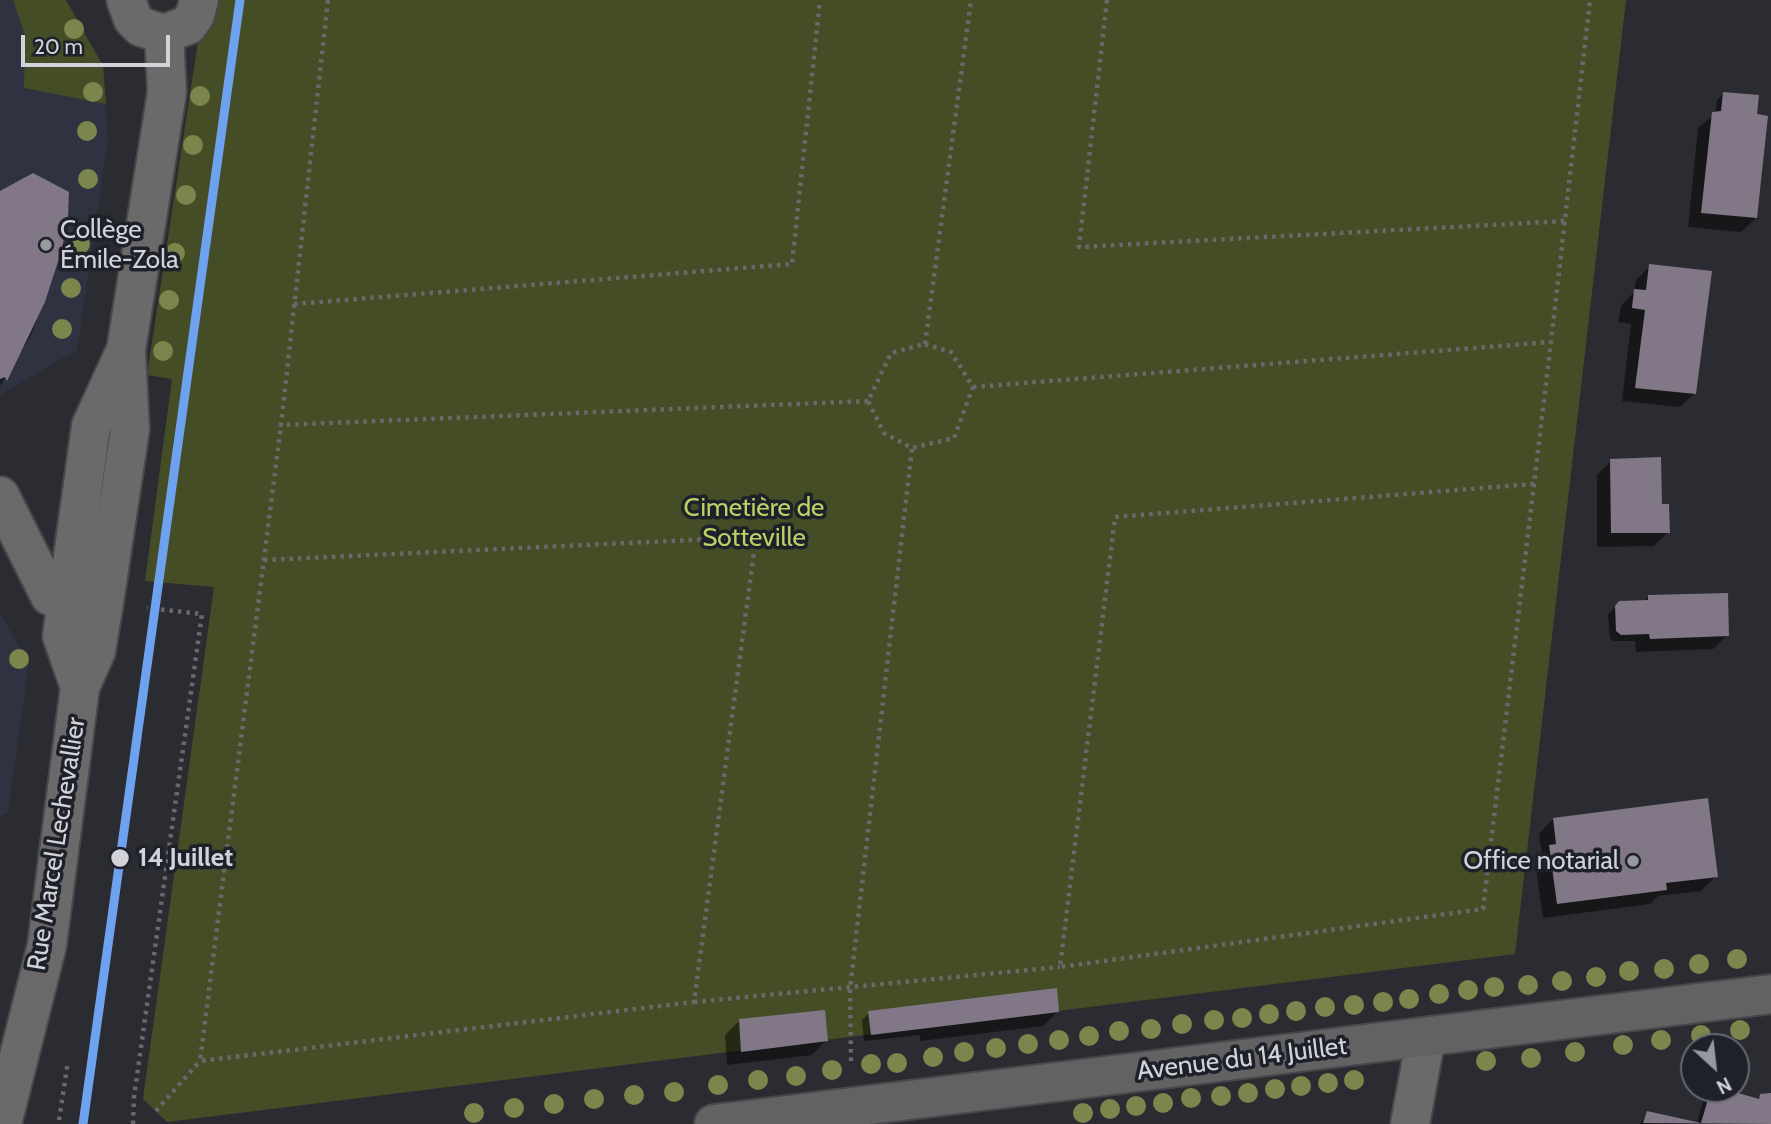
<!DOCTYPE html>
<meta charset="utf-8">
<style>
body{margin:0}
#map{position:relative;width:1771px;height:1124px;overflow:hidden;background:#2b2c31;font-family:Cabin,sans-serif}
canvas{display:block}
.north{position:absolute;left:1680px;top:1033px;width:70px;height:70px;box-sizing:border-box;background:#1e202a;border:2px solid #666870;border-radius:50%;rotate:153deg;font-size:19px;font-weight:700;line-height:28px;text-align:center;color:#d1d3d9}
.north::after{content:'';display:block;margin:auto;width:24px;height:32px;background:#97999e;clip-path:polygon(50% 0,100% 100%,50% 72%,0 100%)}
.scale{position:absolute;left:21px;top:35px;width:149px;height:32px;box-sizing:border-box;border:4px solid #d1d3d9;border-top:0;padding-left:9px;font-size:21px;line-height:24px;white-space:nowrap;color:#d1d3d9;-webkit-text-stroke:5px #1e202a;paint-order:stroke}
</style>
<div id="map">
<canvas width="1771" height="1124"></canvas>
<div class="north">N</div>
<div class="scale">20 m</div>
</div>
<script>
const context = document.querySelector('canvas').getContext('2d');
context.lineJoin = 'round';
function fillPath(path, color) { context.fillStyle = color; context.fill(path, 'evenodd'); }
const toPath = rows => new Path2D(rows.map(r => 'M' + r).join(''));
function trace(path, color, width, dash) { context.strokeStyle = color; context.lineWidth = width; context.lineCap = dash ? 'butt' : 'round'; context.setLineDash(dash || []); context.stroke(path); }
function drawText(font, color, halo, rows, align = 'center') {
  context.font = font + ' Cabin,sans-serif'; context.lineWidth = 7; context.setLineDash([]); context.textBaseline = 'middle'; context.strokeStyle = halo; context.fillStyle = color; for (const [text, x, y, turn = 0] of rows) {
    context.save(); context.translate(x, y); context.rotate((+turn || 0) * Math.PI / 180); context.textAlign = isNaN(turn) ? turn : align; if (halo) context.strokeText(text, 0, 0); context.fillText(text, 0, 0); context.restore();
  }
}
fillPath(toPath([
 [0,0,66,0,103,66,108,140,77,350,0,395],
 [0,614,29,662,8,813,0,816]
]), '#2e3241');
fillPath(toPath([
 [13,0,66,0,103,66,106,104,24,88,25,35],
 [219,0,1626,0,1515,954,167,1122,143,1099,214,587,145,581,172,379,147,375,198,42,216,16]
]), '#454d26');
fillPath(toPath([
 [1724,93,1756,218,1741,232,1688,227,1698,128,1715,114,1717,100],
 [0,192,44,302,30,337,0,386],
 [1650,266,1695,393,1680,407,1622,401,1631,324,1618,322,1621,306,1634,292,1636,280],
 [1611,461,1660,506,1668,532,1654,546,1597,547,1597,475],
 [1648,597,1727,635,1713,649,1636,652,1635,641,1613,641,1610,638,1608,614,1620,603,1644,602],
 [1553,819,1716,876,1701,891,1658,896,1650,904,1543,918,1535,861,1542,855,1539,834],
 [1057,1012,1043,1026,920,1041,920,1035,864,1041,862,1020,869,1013],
 [739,1021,826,1040,812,1055,727,1065,725,1035],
 [1711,1089,1756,1100,1761,1095,1771,1095,1771,1124,1640,1124,1648,1113,1697,1123,1705,1095]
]), '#0007');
fillPath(toPath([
 [1723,92,1759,95,1757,114,1768,116,1757,218,1701,213,1712,112,1721,111],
 [33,173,69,192,68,217,62,249,45,302,7,381,5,377,0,379,0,191],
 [1649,264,1712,271,1696,394,1635,388,1645,310,1632,308,1634,289,1646,290],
 [1661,457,1662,504,1669,504,1670,533,1611,533,1610,459],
 [1728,593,1729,636,1650,639,1649,634,1621,635,1616,631,1615,606,1619,601,1648,600,1648,595],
 [1708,798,1718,877,1666,883,1667,890,1557,904,1549,845,1556,844,1553,818],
 [1057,988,1059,1012,871,1035,868,1011],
 [825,1010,828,1041,741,1052,739,1019],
 [1711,1089,1724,1089,1759,1099,1760,1094,1771,1093,1771,1124,1643,1123,1647,1111,1701,1123]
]), '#817786');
const minor = toPath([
 [126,0,133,19,141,27,164,34,188,25,195,15,199,0],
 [0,496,50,596],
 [80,687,62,636,91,426,124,354],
 [2,1124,47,945,80,687,96,651,104,603,130,429,126,350,167,92,164,34],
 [1410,1124,1426,1037]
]);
const major = toPath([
 [714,1124,1771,994]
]);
trace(minor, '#46484b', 42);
trace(major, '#46484b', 42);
trace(toPath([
 [328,0,281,425,868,401],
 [1107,0,1079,247,1565,221],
 [294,304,792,264,820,0],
 [925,344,971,0],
 [925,344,951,352,973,387,954,438,912,448,884,433,868,401,891,353,925,344],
 [973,387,1551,342,1590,0],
 [1534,484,1115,517,1060,967,1483,909,1534,484,1551,342],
 [264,560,756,537,694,1002,200,1061,281,425],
 [694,1002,1060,967],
 [851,1061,850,989,912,448],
 [156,1111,200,1061],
 [59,1120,68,1061],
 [133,1124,134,1097,202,614,147,608]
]), '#6a696a', 4.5, [3.5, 5]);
trace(minor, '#6b6969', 38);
trace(major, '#626263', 38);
trace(toPath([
 [83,1124,240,0]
]), '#6ea1ee', 9);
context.fillStyle = '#7b864d';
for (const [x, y] of [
 [74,29],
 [93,92],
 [200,96],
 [87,131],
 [193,145],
 [88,179],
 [186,195],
 [80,244],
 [175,253],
 [71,288],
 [169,300],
 [62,329],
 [163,351],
 [19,659],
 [1737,959],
 [1699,964],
 [1664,969],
 [1629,971],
 [1596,977],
 [1562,981],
 [1528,985],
 [1494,987],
 [1468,990],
 [1439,994],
 [1409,999],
 [1383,1002],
 [1354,1005],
 [1325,1007],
 [1296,1011],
 [1269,1014],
 [1242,1018],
 [1214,1020],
 [1182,1024],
 [1151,1029],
 [1740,1030],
 [1119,1031],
 [1701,1035],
 [1089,1036],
 [1059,1040],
 [1661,1040],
 [1028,1044],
 [1623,1045],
 [996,1048],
 [964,1052],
 [1575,1052],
 [933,1057],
 [1531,1058],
 [1486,1061],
 [897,1063],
 [871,1064],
 [832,1070],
 [796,1076],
 [758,1080],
 [1354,1080],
 [1328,1083],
 [718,1085],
 [1301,1086],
 [1275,1089],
 [674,1092],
 [1248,1093],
 [634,1095],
 [1221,1096],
 [1191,1098],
 [594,1099],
 [1163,1103],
 [554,1104],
 [1136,1106],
 [514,1108],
 [1110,1109],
 [474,1113],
 [1083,1113]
]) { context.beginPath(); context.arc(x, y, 10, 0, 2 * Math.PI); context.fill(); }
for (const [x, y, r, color] of [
 [46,245,7,"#97999e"],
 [120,858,10,"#d1d3d9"],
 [1633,861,7,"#97999e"]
]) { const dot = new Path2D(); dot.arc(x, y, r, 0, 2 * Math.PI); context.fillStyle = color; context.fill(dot); trace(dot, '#1e202a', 2.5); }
drawText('26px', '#d1d3d9', '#1e202a', [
 ["Collège",60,230],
 ["Émile-Zola",60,260],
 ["Office notarial",1619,861,"right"]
], 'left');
drawText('26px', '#bdd064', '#1e202a', [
 ["Cimetière de",754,508],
 ["Sotteville",754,538]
]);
drawText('26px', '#d1d3d9', '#1e202a', [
 ["Rue Marcel Lechevallier",57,844,-81],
 ["Avenue du 14 Juillet",1242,1059,-7]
]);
drawText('bold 26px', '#d1d3d9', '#1e202a', [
 ["14 Juillet",138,858]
], 'left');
</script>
